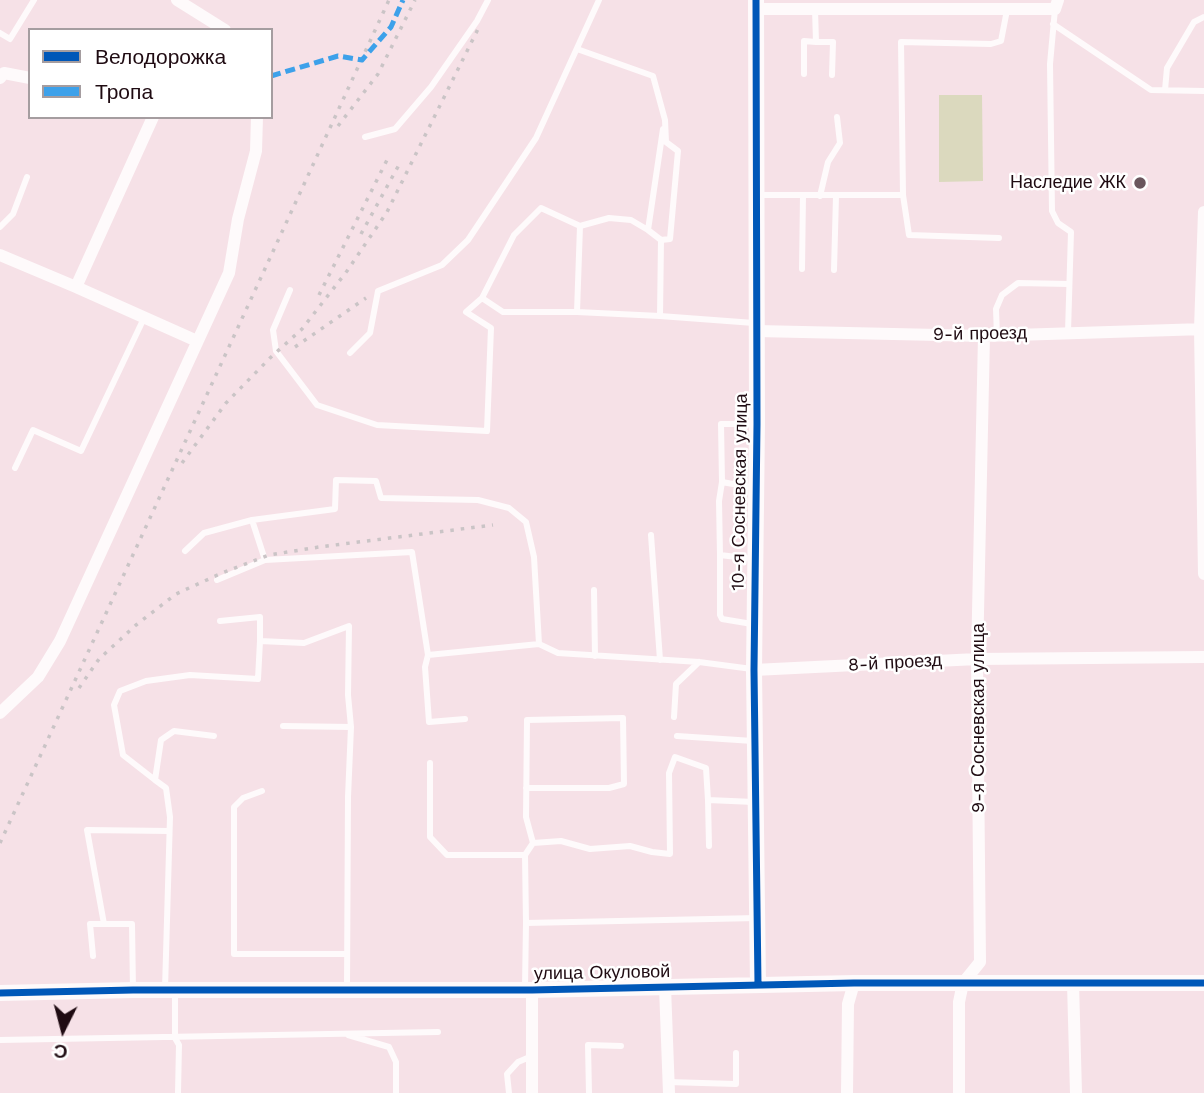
<!DOCTYPE html>
<meta charset="utf-8">
<style>
body{margin:0}
#map{position:relative;width:1204px;height:1093px;overflow:hidden;background:#f6e1e7;font-family:"Work Sans",sans-serif}
canvas{display:block}
.legend{position:absolute;left:28px;top:28px;width:245px;height:91px;box-sizing:border-box;background:#fff;border:2px solid #a59da0;margin:0;padding:9px 12px;list-style:none;font-size:21px;color:#1f0b12}
.legend li{display:flex;align-items:center;gap:14px;height:35px}
.legend b{width:35px;border:2px solid #a59da0}
.north{position:absolute;left:28px;top:995px;width:70px;height:70px;-webkit-text-stroke:5px #fff;paint-order:stroke;rotate:186deg;font-size:19px;font-weight:700;line-height:28px;text-align:center;color:#1f0b12}
.north::after{content:'';display:block;margin:auto;width:24px;height:32px;background:#1f0b12;clip-path:polygon(50% 0,100% 100%,50% 72%,0 100%)}
</style>
<div id="map">
<canvas width="1204" height="1093"></canvas>
<ul class="legend">
<li><b style="height:9px;background:#0057b8"></b>Велодорожка</li>
<li><b style="height:9px;background:#3da1ea"></b>Тропа</li>
</ul>
<div class="north">С</div>
</div>
<script>
const context = document.querySelector('canvas').getContext('2d');
context.lineJoin = 'round';
function fillPath(path, color) { context.fillStyle = color; context.fill(path, 'evenodd'); }
const toPath = rows => new Path2D(rows.map(r => 'M' + r).join(''));
function trace(path, color, width, dash) { context.strokeStyle = color; context.lineWidth = width; context.lineCap = dash ? 'butt' : 'round'; context.setLineDash(dash || []); context.stroke(path); }
function drawText(font, color, halo, rows, align = 'center') {
  context.font = font + ' "Work Sans",sans-serif'; context.lineWidth = 5; context.setLineDash([]); context.textBaseline = 'middle'; context.strokeStyle = halo; context.fillStyle = color; for (const [text, x, y, turn = 0] of rows) {
    context.save(); context.translate(x, y); context.rotate((+turn || 0) * Math.PI / 180); context.textAlign = isNaN(turn) ? turn : align; if (halo) context.strokeText(text, 0, 0); context.fillText(text, 0, 0); context.restore();
  }
}
fillPath(toPath([
 [939,95,982,95,983,181,939,182]
]), '#dbd9be');
trace(toPath([
 [815,9,816,42,833,42,832,75],
 [1055,9,1050,64,1052,211,1058,223,1071,232,1068,332],
 [1053,24,1151,90,1204,91],
 [0,33,10,39,34,0],
 [577,49,653,76,665,120,666,142,678,151,670,239,661,240,660,316,754,323],
 [804,74,804,41,816,42],
 [1165,90,1167,68,1194,22,1204,17],
 [365,137,395,129,431,87,477,21,488,0],
 [759,195,903,195,909,235,999,238],
 [903,195,901,42,991,44,1001,41,1007,10],
 [820,196,828,162,840,143,837,117],
 [0,227,13,214,27,177],
 [648,230,631,220,609,218,580,226,577,312,660,316],
 [661,240,648,230,663,129],
 [802,269,803,195],
 [834,270,836,196],
 [290,290,273,330,276,351,317,405,377,425,487,431,491,328,466,312,482,298],
 [577,312,503,312,482,298,514,235,541,208,580,226],
 [997,336,996,309,1002,295,1018,283,1069,284],
 [350,353,370,333,378,291,442,265,468,240,536,138,599,0],
 [755,424,721,424,722,482,755,488],
 [15,468,33,430,81,451,144,318],
 [722,482,719,501,720,555,753,559],
 [252,520,335,509,336,480,376,481,381,498,478,500,509,508,526,522,534,557,539,644],
 [651,535,660,660],
 [185,551,204,533,252,520,265,560,412,552,428,655,539,644,558,653,699,662,752,669],
 [720,555,720,615,722,619,752,624],
 [217,580,265,560],
 [594,590,595,656],
 [220,621,260,617,260,641,304,643,349,626,348,695,351,727],
 [428,655,425,667,429,722,465,719],
 [674,717,676,684,699,662],
 [283,726,351,727,348,797,347,988],
 [214,736,174,731,161,740,155,780,123,755,114,705,120,691,146,681,190,675,258,679,260,641],
 [677,736,753,741],
 [430,763,430,837,447,855,525,855,533,843,561,841,590,849,630,846,652,852,670,854,669,773,675,757,706,768,708,800,754,802],
 [155,780,166,788,170,817,165,989],
 [526,788,609,788,624,784,623,718,527,720,526,817,533,843],
 [262,791,243,798,234,807,234,954,346,954],
 [708,800,709,846],
 [525,855,526,923,757,918],
 [93,956,90,924,104,924],
 [525,987,526,923],
 [133,990,132,924,104,924,87,830,169,831],
 [175,991,175,1038,179,1045,178,1093],
 [348,1035,389,1047,396,1062,396,1093],
 [0,1040,438,1032],
 [668,1082,736,1084,736,1053],
 [509,1093,507,1074,518,1062,532,1056],
 [589,1093,588,1045,621,1046]
]), '#fefafb', 6);
trace(toPath([
 [177,0,225,30],
 [755,9,1055,9,1058,0],
 [0,78,4,73,30,78],
 [153,117,76,287,197,341],
 [1204,212,1200,329,1204,574],
 [0,255,76,287],
 [757,331,984,336,1204,329],
 [754,670,977,659,1204,657],
 [0,713,38,677,60,641,229,273,238,219,256,151,257,117],
 [1073,983,1076,1093],
 [665,987,669,1093],
 [532,1093,532,990],
 [847,1093,848,1004,854,983],
 [959,1093,959,1002,963,983,980,962,977,659,984,336]
]), '#fefafb', 12);
trace(toPath([
 [756,0,757,424,754,670,758,984],
 [0,993,133,990,532,990,854,983,1204,983]
]), '#fefafb', 16);
trace(toPath([
 [338,126,378,74,415,0],
 [361,234,400,163],
 [319,295,389,156],
 [295,347,366,298],
 [182,463,226,403,270,358,302,329,347,271,387,212,478,29],
 [79,688,99,659,136,625,176,594,222,573,269,555,319,547,493,525],
 [0,843,389,0]
]), '#cac4c6', 3.5, [3.5, 7]);
trace(toPath([
 [271,76,338,56,362,60,391,27,403,0]
]), '#3da1ea', 5, [10, 5]);
trace(toPath([
 [756,0,757,424,754,670,758,984],
 [0,993,133,990,532,990,854,983,1204,983]
]), '#0057b8', 7);
for (const [x, y, r, color] of [
 [1140,183,7,"#6a565d"]
]) { const dot = new Path2D(); dot.arc(x, y, r, 0, 2 * Math.PI); context.fillStyle = color; context.fill(dot); trace(dot, '#fff', 2.5); }
drawText('18px', '#1f0b12', '#fff', [
 ["Наследие ЖК",1126,183]
], 'right');
drawText('18px', '#1f0b12', '#fff', [
 ["9-й проезд",980,334,-1],
 ["10-я Сосневская улица",740,492,-89],
 ["8-й проезд",895,663,-3],
 ["9-я Сосневская улица",979,718,-90],
 ["улица Окуловой",602,973,-1]
]);
</script>
